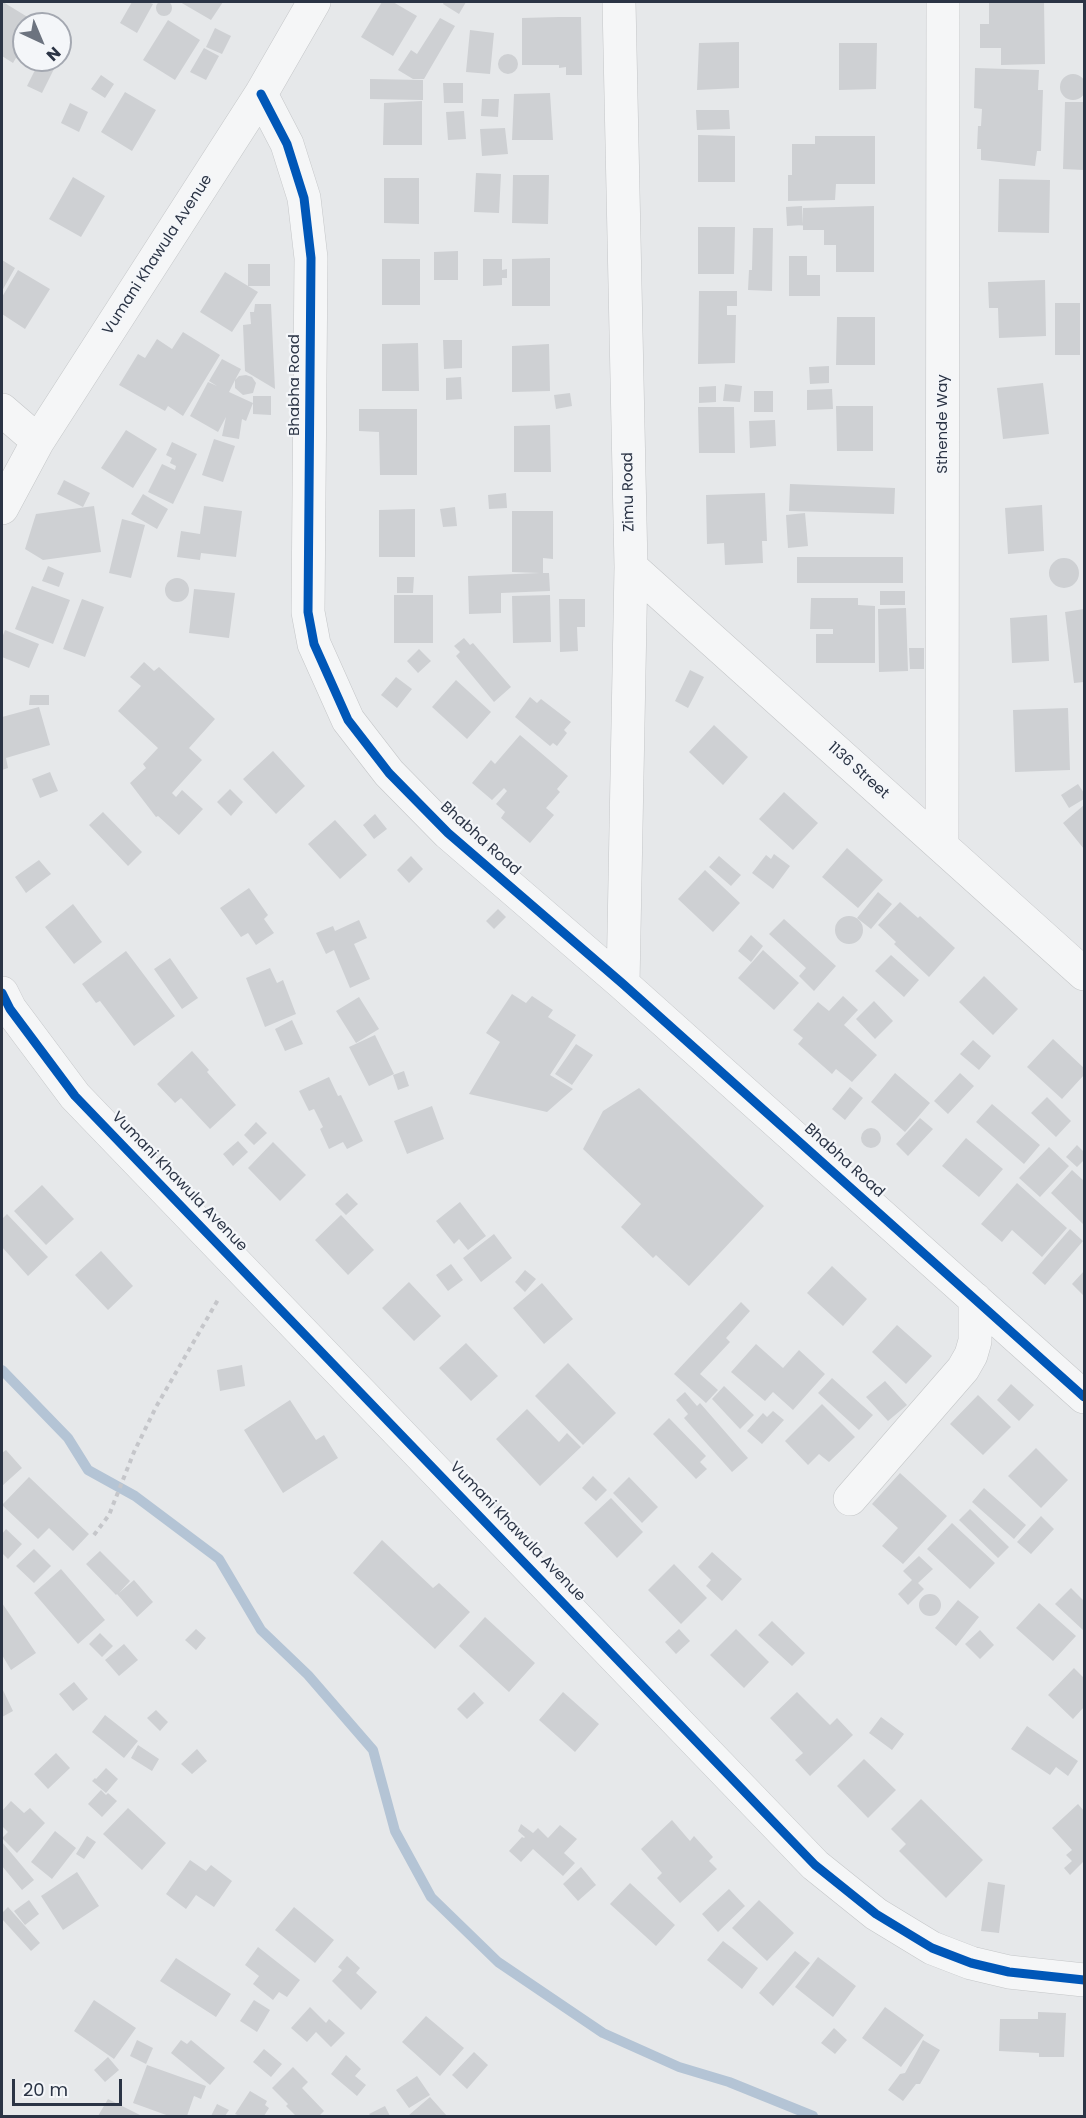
<!DOCTYPE html>
<style>
body{margin:0}
#map{position:relative;width:1086px;height:2118px;overflow:hidden;background:#e6e8ea;font-family:Poppins,sans-serif}
canvas{display:block}
.frame{position:absolute;inset:0;border:3px solid #2b3445;pointer-events:none}
.north{position:absolute;left:12px;top:12px;width:60px;height:60px;box-sizing:border-box;background:#f4f6f9;border:2px solid #a4a8b1;border-radius:50%;rotate:136deg;font-size:16px;font-weight:700;line-height:24px;text-align:center;color:#2b3445}
.north::after{content:'';display:block;margin:auto;width:21px;height:27px;background:#6c737f;clip-path:polygon(50% 0,100% 100%,50% 72%,0 100%)}
.scale{position:absolute;left:12px;top:2079px;width:110px;height:27px;box-sizing:border-box;border:3px solid #2b3445;border-top:0;padding-left:8px;font-size:18px;line-height:21px;white-space:nowrap;color:#2b3445;-webkit-text-stroke:4px #f4f6f9;paint-order:stroke}
</style>
<div id="map">
<canvas width="1086" height="2118"></canvas>
<div class="frame"></div>
<div class="north">N</div>
<div class="scale">20 m</div>
</div>
<script>
const context = document.querySelector('canvas').getContext('2d');
context.lineJoin = 'round';
const toPath = rows => new Path2D(rows.map(r => 'M' + r).join(''));
function trace(path, color, width, dash) { context.strokeStyle = color; context.lineWidth = width; context.lineCap = dash ? 'butt' : 'round'; context.setLineDash(dash || []); context.stroke(path); }
function fillPath(path, color) { context.fillStyle = color; context.fill(path, 'evenodd'); }
function drawText(font, color, halo, rows, align = 'center') {
  context.font = font + ' Poppins,sans-serif'; context.lineWidth = 4.5; context.setLineDash([]); context.textBaseline = 'middle'; context.strokeStyle = halo; context.fillStyle = color; for (const [text, x, y, turn = 0] of rows) {
    context.save(); context.translate(x, y); context.rotate((+turn || 0) * Math.PI / 180); context.textAlign = isNaN(turn) ? turn : align; if (halo) context.strokeText(text, 0, 0); context.fillText(text, 0, 0); context.restore();
  }
}
trace(toPath([
 [2,1370,68,1438,88,1470,135,1496,219,1559,261,1630,308,1675,373,1750,395,1831,431,1897,498,1962,603,2033,679,2067,729,2082,813,2116]
]), '#b4c4d5', 10);
fillPath(toPath([
 '156 8a8 8 0 1 1 16 0a8 8 0 1 1-16 0Z',
 [3,2,39,24,24,24,24,44,13,63,2,56],
 [132,2,148,2,153,4,137,33,120,23],
 [180,2,223,2,211,20],
 [382,2,393,2,417,16,393,56,361,37],
 [444,2,466,2,459,14,443,4],
 [989,2,1044,2,1045,64,1001,65,1001,48,980,48,980,24,989,24],
 [559,17,581,17,582,75,566,75,566,67,559,68,559,65,522,65,522,18],
 [440,18,455,26,424,79,413,79,398,70,411,50,417,54],
 [168,20,200,40,175,80,143,60],
 [215,28,231,36,222,54,206,47],
 [470,30,494,33,490,74,466,72],
 [739,42,739,88,697,90,699,43],
 [839,43,877,43,876,89,839,90],
 [204,48,219,56,206,80,190,72],
 '498 64a10 10 0 1 1 20 0a10 10 0 1 1-20 0Z',
 [39,62,54,69,42,93,27,86],
 [975,68,1039,70,1038,90,1043,90,1041,151,1037,151,1035,166,981,160,981,149,977,149,978,126,981,126,982,109,974,108],
 '1060 87a13 13 0 1 1 26 0a13 13 0 1 1-26 0Z',
 [101,75,114,84,105,98,91,89],
 [370,79,423,80,423,100,370,99],
 [443,83,463,83,463,103,444,103],
 [125,92,156,110,132,151,101,132],
 [550,93,553,140,512,140,514,94],
 [482,99,499,99,498,117,481,116],
 [422,101,422,145,383,145,384,103],
 [1065,102,1084,102,1084,170,1063,169],
 [70,103,88,112,79,132,61,123],
 [696,110,729,110,730,129,697,130],
 [464,111,466,139,448,140,446,112],
 [505,128,508,154,482,156,480,129],
 [698,135,735,136,735,182,698,182],
 [815,136,875,136,875,184,836,184,835,200,788,201,788,175,792,175,792,144,815,144],
 [476,173,501,174,499,213,474,212],
 [513,175,549,175,548,224,512,223],
 [73,177,105,196,81,237,49,219],
 [384,178,419,178,419,224,384,223],
 [999,179,1050,180,1049,233,998,232],
 [802,206,803,225,787,226,786,207],
 [874,206,874,272,836,272,836,245,824,245,824,230,803,230,803,208],
 [698,227,735,227,734,274,698,274],
 [753,228,773,228,772,291,748,290,749,270,752,270],
 [458,251,458,280,434,280,434,252],
 [789,256,807,256,807,275,820,275,820,296,789,296],
 [550,258,550,306,512,306,512,259],
 [382,259,420,259,420,305,382,305],
 [483,259,502,259,502,270,507,269,507,278,502,278,502,285,483,286],
 [2,260,15,268,2,291],
 [248,264,270,264,270,286,248,286],
 [18,270,50,289,25,329,2,314,2,297],
 [225,272,258,292,232,332,200,312],
 [1045,280,1046,336,999,338,998,308,989,308,988,282],
 [699,291,737,291,737,306,727,306,727,315,736,315,735,363,698,364],
 [1055,303,1080,303,1080,355,1055,355],
 [255,304,271,304,275,389,245,371,243,325,251,324,250,312,254,312],
 [837,317,875,317,875,365,836,365],
 [183,332,220,355,183,416,168,406,165,411,119,385,138,354,145,358,157,339,172,349],
 [443,340,462,340,462,368,444,369],
 [418,343,419,391,382,391,382,344],
 [549,344,550,391,512,392,512,346],
 [222,359,241,369,235,380,239,376,246,375,252,377,256,383,253,393,243,395,235,388,235,380,229,392,253,403,246,421,242,419,239,439,222,436,226,417,218,432,190,416,208,382,217,386,209,381],
 [829,366,829,383,810,384,809,367],
 [461,377,462,399,446,400,446,378],
 [1043,383,1049,434,1003,439,997,388],
 [725,384,742,386,740,402,723,401],
 [716,386,716,402,699,403,699,387],
 [832,389,833,409,807,410,807,390],
 [754,391,773,391,773,412,754,412],
 [570,393,572,406,556,409,554,395],
 [253,396,271,396,271,415,253,414],
 [836,406,873,406,873,451,837,451],
 [698,407,734,407,735,453,699,453],
 [359,409,417,409,417,475,380,475,379,432,359,431],
 [775,420,776,446,750,448,749,421],
 [550,425,551,472,514,472,514,426],
 [126,430,157,449,133,488,101,468],
 [214,439,235,446,223,482,202,475],
 [172,442,197,454,173,504,148,492,162,464,175,470,176,466,170,463,172,458,166,455],
 [64,480,90,493,83,507,57,494],
 [790,484,895,488,894,514,789,511],
 [506,493,507,508,489,509,488,495],
 [765,493,767,541,762,541,763,563,725,565,724,543,707,544,706,495],
 [143,494,168,509,157,529,131,514],
 [1042,505,1044,551,1008,554,1005,508],
 [94,506,101,552,43,560,25,549,36,514],
 [204,506,242,511,236,557,201,553,200,560,177,557,181,531,200,534],
 [455,507,457,526,443,527,440,509],
 [415,509,415,557,379,557,379,510],
 [512,511,553,511,553,559,543,558,543,573,549,573,550,591,501,593,501,613,469,614,468,576,540,573,512,572],
 [805,513,808,546,788,548,786,515],
 [122,519,145,525,131,578,109,573],
 [797,557,903,557,903,583,797,583],
 '1049 573a15 15 0 1 1 30 0a15 15 0 1 1-30 0Z',
 [48,566,64,573,59,587,42,581],
 [397,577,414,577,413,593,397,593],
 '165 590a12 12 0 1 1 24 0a12 12 0 1 1-24 0Z',
 [32,586,70,600,53,644,15,629],
 [194,589,235,593,229,638,189,633],
 [880,591,905,591,905,605,880,605],
 [394,595,433,595,433,643,394,643],
 [550,595,551,642,513,643,512,596],
 [811,598,858,598,858,605,875,606,875,663,816,663,816,634,833,634,833,629,810,629],
 [82,599,104,607,85,657,63,649],
 [559,599,585,599,585,627,577,627,578,651,560,652],
 [906,608,908,671,879,672,878,609],
 [1084,609,1084,682,1074,683,1065,612],
 [1047,615,1049,661,1012,663,1010,618],
 [5,630,39,644,29,668,2,657,2,638],
 [464,638,470,645,473,643,511,687,494,702,456,656,460,652,454,646],
 [909,648,924,648,924,669,910,669],
 [419,649,431,661,418,673,407,661],
 [144,662,154,671,159,667,215,719,189,748,202,760,172,793,176,797,182,790,203,809,179,835,158,816,156,817,130,783,146,768,143,764,158,748,118,711,141,686,130,677],
 [690,670,704,677,688,708,675,701],
 [396,677,412,689,397,708,381,695],
 [456,680,491,712,467,739,432,707],
 [30,695,49,695,49,705,29,705],
 [530,697,537,703,541,699,571,722,564,730,567,733,557,746,553,743,550,746,515,717],
 [39,707,50,745,6,758,8,768,2,770,2,717],
 [1068,708,1070,770,1015,772,1013,710],
 [714,725,748,757,723,785,689,752],
 [520,735,568,776,557,789,560,792,546,808,554,815,530,843,501,818,505,812,496,804,507,791,504,788,492,800,472,783,491,760,495,764],
 [273,751,305,786,276,814,243,779],
 [50,772,58,791,40,798,32,779],
 [1078,784,1084,793,1084,799,1069,808,1061,795],
 [230,789,243,802,231,816,217,802],
 [784,792,818,823,793,850,759,819],
 [1084,805,1084,849,1063,823],
 [103,812,142,852,128,866,89,825],
 [375,814,387,829,374,839,363,825],
 [335,820,367,855,340,879,308,844],
 [847,848,883,880,858,908,822,877],
 [774,854,790,866,773,889,752,873,766,855,771,859],
 [411,856,423,869,409,883,397,870],
 [719,856,741,875,731,886,709,867],
 [39,860,51,874,26,893,15,877],
 [705,870,740,903,713,932,678,899],
 [249,888,268,915,264,919,274,933,256,945,248,933,241,937,220,908],
 [878,892,892,904,871,929,857,918],
 [900,902,918,918,920,916,955,948,929,977,894,944,896,942,878,925],
 [73,904,102,942,74,964,45,927],
 [498,909,506,917,494,929,486,921],
 '835 930a14 14 0 1 1 28 0a14 14 0 1 1-28 0Z',
 [784,919,836,966,814,991,799,976,806,968,769,934],
 [359,920,367,938,354,944,370,979,350,988,334,950,326,954,316,933,333,926,335,931],
 [751,935,763,946,751,962,738,951],
 [763,950,799,983,774,1010,738,978],
 [126,951,175,1016,134,1046,100,1001,96,1003,82,984],
 [891,955,919,980,904,997,875,971],
 [170,958,198,998,182,1009,154,969],
 [270,968,277,983,283,980,296,1014,265,1027,246,978],
 [984,976,1018,1009,993,1035,959,1002],
 [512,994,526,1003,532,996,553,1010,548,1017,576,1035,550,1075,573,1089,547,1112,469,1094,500,1042,486,1033],
 [843,996,858,1010,844,1025,877,1055,852,1082,836,1069,832,1074,798,1044,803,1038,793,1030,818,1002,829,1011],
 [359,997,379,1029,356,1043,336,1011],
 [874,1001,893,1021,875,1039,856,1019],
 [292,1020,303,1044,285,1051,275,1029],
 [375,1035,394,1074,369,1086,349,1047],
 [1053,1039,1084,1068,1084,1075,1062,1099,1027,1067],
 [973,1040,991,1056,979,1070,960,1054],
 [576,1044,593,1055,572,1085,555,1074],
 [192,1051,209,1070,207,1072,236,1105,210,1129,181,1098,175,1103,157,1084],
 [404,1071,409,1086,398,1090,393,1075],
 [895,1073,930,1103,905,1132,871,1102],
 [960,1073,974,1086,948,1114,934,1101],
 [329,1077,338,1096,341,1095,363,1141,347,1149,343,1142,329,1149,320,1129,323,1127,314,1109,309,1111,299,1091],
 [850,1087,863,1098,845,1120,832,1109],
 [639,1088,764,1206,689,1286,656,1255,653,1258,621,1227,641,1204,583,1149,603,1111],
 [1047,1097,1071,1121,1056,1137,1031,1113],
 [992,1104,1040,1145,1024,1164,976,1122],
 [432,1106,444,1139,407,1154,394,1121],
 [920,1118,933,1129,908,1156,896,1144],
 [256,1122,267,1133,254,1145,244,1135],
 '861 1138a10 10 0 1 1 20 0a10 10 0 1 1-20 0Z',
 [966,1138,1003,1169,979,1197,942,1166],
 [238,1141,248,1152,233,1166,223,1154],
 [273,1142,306,1175,280,1201,248,1168],
 [1077,1145,1084,1152,1084,1160,1077,1167,1066,1157],
 [1049,1147,1069,1166,1040,1197,1019,1178],
 [1072,1170,1084,1181,1084,1225,1051,1193],
 [1017,1183,1067,1228,1042,1257,1012,1230,1002,1242,981,1224],
 [42,1185,74,1219,46,1245,14,1211],
 [347,1193,358,1204,346,1215,335,1204],
 [460,1202,486,1236,468,1250,459,1239,454,1244,436,1221],
 [7,1214,48,1257,28,1276,2,1247,2,1219],
 [341,1215,374,1250,348,1275,315,1240],
 [1070,1229,1083,1241,1045,1285,1032,1273],
 [494,1234,512,1258,481,1282,463,1258],
 [101,1251,133,1286,108,1310,75,1275],
 [451,1264,463,1280,448,1291,436,1275],
 [832,1266,867,1299,843,1326,807,1293],
 [525,1270,536,1279,525,1292,515,1282],
 [1084,1271,1084,1296,1072,1284],
 [409,1282,441,1316,414,1341,382,1308],
 [542,1283,573,1319,544,1344,513,1308],
 [741,1302,750,1311,726,1338,730,1342,700,1374,718,1390,706,1403,674,1374],
 [897,1325,932,1356,906,1384,872,1352],
 [466,1343,498,1376,471,1401,439,1368],
 [756,1344,783,1368,799,1350,825,1374,793,1410,773,1392,765,1401,731,1372],
 [568,1363,616,1413,583,1445,535,1396],
 [242,1365,245,1386,220,1391,217,1370],
 [832,1378,873,1415,859,1430,818,1393],
 [885,1381,907,1405,888,1421,866,1397],
 [1011,1384,1034,1405,1019,1421,997,1400],
 [724,1386,754,1415,740,1429,712,1399],
 [685,1392,697,1406,700,1403,748,1458,732,1472,684,1418,688,1414,676,1400],
 [978,1395,1011,1427,983,1455,950,1424],
 [290,1400,316,1440,324,1435,338,1458,283,1493,244,1430],
 [822,1404,855,1437,829,1462,819,1454,808,1465,785,1441],
 [527,1409,559,1442,567,1433,581,1447,540,1486,496,1439],
 [773,1411,784,1420,762,1444,747,1431,763,1413,767,1417],
 [669,1418,706,1456,700,1462,707,1469,696,1479,653,1434],
 [1036,1448,1068,1480,1041,1508,1008,1476],
 [6,1450,22,1468,2,1486,2,1453],
 [900,1473,947,1516,903,1564,882,1546,898,1528,872,1504],
 [593,1476,607,1490,596,1501,582,1488],
 [29,1477,89,1534,73,1551,49,1528,38,1539,2,1505],
 [629,1477,658,1507,642,1523,613,1493],
 [984,1488,1026,1525,1014,1539,972,1502],
 [611,1498,643,1532,617,1558,584,1523],
 [970,1509,1009,1547,998,1558,959,1520],
 [1041,1516,1054,1529,1031,1554,1017,1542],
 [952,1523,995,1563,970,1589,927,1549],
 [6,1529,22,1544,8,1559,2,1553,2,1534],
 [382,1540,433,1588,439,1583,470,1612,435,1649,353,1573],
 [34,1549,51,1566,34,1583,16,1566],
 [100,1551,130,1581,119,1593,134,1580,153,1602,137,1617,117,1594,116,1595,86,1564],
 [712,1552,742,1579,722,1601,706,1586,711,1580,698,1567],
 [919,1556,933,1569,918,1583,924,1589,908,1605,898,1594,912,1580,903,1571],
 [674,1564,707,1598,681,1624,648,1590],
 [61,1569,105,1620,78,1644,34,1593],
 [1071,1588,1084,1601,1084,1631,1055,1604],
 '919 1605a11 11 0 1 1 22 0a11 11 0 1 1-22 0Z',
 [958,1600,979,1617,956,1646,935,1628],
 [2,1603,36,1653,11,1670,2,1655],
 [1039,1603,1076,1636,1053,1661,1016,1628],
 [485,1617,535,1663,509,1692,459,1646],
 [772,1621,805,1653,792,1666,758,1635],
 [196,1629,206,1638,196,1650,185,1640],
 [679,1629,690,1641,676,1654,665,1642],
 [736,1629,769,1662,744,1688,710,1655],
 [980,1630,994,1645,980,1659,965,1644],
 [100,1633,113,1646,102,1657,89,1644],
 [124,1644,138,1660,119,1676,105,1660],
 [1074,1668,1084,1678,1084,1707,1073,1719,1048,1695],
 [74,1682,88,1699,73,1711,59,1694],
 [2,1688,13,1711,2,1717],
 [474,1692,484,1703,467,1719,457,1709],
 [563,1692,599,1724,575,1752,539,1720],
 [797,1692,830,1725,837,1718,853,1735,810,1776,795,1760,803,1753,770,1718],
 [156,1710,168,1722,160,1731,147,1718],
 [105,1715,138,1741,124,1758,92,1732],
 [881,1717,904,1734,892,1750,869,1733],
 [1027,1726,1078,1761,1068,1776,1056,1767,1050,1775,1011,1749],
 [138,1745,159,1759,152,1771,131,1758],
 [197,1749,207,1761,192,1774,181,1764],
 [56,1753,70,1768,48,1789,34,1774],
 [864,1759,896,1790,868,1818,837,1786],
 [106,1768,118,1779,106,1793,92,1781,95,1778,96,1779],
 [101,1790,106,1795,108,1793,117,1801,102,1817,88,1804],
 [921,1799,983,1860,946,1898,899,1851,906,1844,891,1829],
 [11,1801,24,1813,30,1808,45,1823,17,1853,2,1838,8,1832,2,1826,2,1811],
 [1078,1804,1084,1811,1084,1861,1070,1875,1064,1868,1072,1861,1066,1855,1072,1850,1052,1828],
 [128,1808,166,1843,142,1870,103,1834],
 [672,1820,690,1841,694,1836,713,1857,709,1861,717,1869,680,1903,657,1878,662,1873,641,1849],
 [521,1824,533,1833,538,1828,548,1838,560,1825,577,1839,564,1853,575,1863,563,1876,533,1849,521,1862,509,1851,522,1837,524,1838,525,1837,518,1831],
 [55,1831,76,1848,52,1879,31,1862],
 [87,1836,96,1842,84,1859,76,1854],
 [2,1842,34,1880,22,1890,2,1866],
 [190,1860,206,1871,211,1865,232,1881,214,1907,196,1895,186,1909,166,1894],
 [581,1867,596,1885,578,1901,563,1884],
 [77,1872,99,1906,63,1930,41,1896],
 [988,1882,1005,1885,999,1933,981,1931],
 [630,1883,675,1925,656,1946,610,1904],
 [729,1889,745,1906,718,1932,702,1914],
 [29,1900,39,1914,25,1925,14,1911],
 [759,1900,794,1933,767,1961,732,1928],
 [8,1907,40,1943,31,1951,2,1919,2,1913],
 [294,1907,334,1940,315,1963,275,1930],
 [723,1941,758,1968,742,1989,707,1960],
 [258,1947,300,1980,287,1997,279,1992,273,2000,253,1984,259,1976,245,1965],
 [795,1951,810,1963,773,2006,759,1993],
 [347,1956,360,1968,356,1973,377,1992,361,2010,332,1981,342,1970,338,1967],
 [818,1957,856,1986,833,2017,795,1987],
 [176,1958,231,1994,216,2017,160,1981],
 [94,2000,136,2028,114,2059,74,2031],
 [254,2000,270,2010,257,2032,240,2021],
 [310,2007,326,2023,329,2019,345,2033,331,2047,316,2032,307,2042,291,2028],
 [885,2007,924,2035,901,2067,862,2038],
 [1038,2012,1066,2013,1064,2057,1039,2057,1039,2053,999,2051,1000,2019,1038,2019],
 [426,2016,464,2048,440,2076,402,2042],
 [834,2028,847,2040,835,2054,821,2043],
 [137,2040,153,2048,146,2064,130,2056],
 [181,2040,187,2044,191,2040,225,2068,210,2085,171,2053],
 [923,2040,940,2050,920,2084,916,2084,903,2101,888,2090,900,2074,905,2073],
 [264,2049,282,2064,271,2077,253,2062],
 [474,2052,488,2065,467,2089,452,2075],
 [346,2055,361,2069,355,2076,366,2085,357,2096,331,2074],
 [108,2057,119,2070,105,2082,94,2070],
 [147,2065,206,2086,201,2099,194,2096,187,2116,169,2116,133,2103],
 [293,2067,308,2082,302,2088,324,2111,319,2116,296,2116,286,2106,288,2104,272,2088],
 [417,2076,430,2095,409,2108,396,2090],
 [250,2091,267,2101,265,2105,269,2108,264,2116,240,2116,235,2114],
 [430,2097,447,2116,411,2116,409,2115],
 [108,2099,142,2116,98,2116],
 [217,2104,229,2110,225,2116,211,2116],
 [385,2106,390,2116,371,2116,369,2114]
]), '#ced0d3');
const street = toPath([
 [619,2,631,567,623,984],
 [261,94,287,144,304,198,311,258,308,612,314,644,348,720,389,773,448,833,623,984,1084,1397],
 [2,410,38,441],
 [2,508,38,441,261,94,314,2],
 [631,567,1084,974],
 [942,846,943,2],
 [2,993,10,1009,75,1096,815,1865,876,1914,932,1948,971,1963,1009,1972,1084,1980],
 [850,1499,963,1369,971,1355,975,1341,975,1299]
]);
trace(street, '#c4c6c8', 34);
trace(toPath([
 [94,1535,109,1515,134,1452,156,1407,219,1298]
]), '#c5c6ca', 4, [4.5, 4.5]);
trace(street, '#f5f6f7', 33);
trace(toPath([
 [261,94,287,144,304,198,311,258,308,612,314,644,348,720,389,773,448,833,623,984,1084,1397],
 [2,993,10,1009,75,1096,815,1865,876,1914,932,1948,971,1963,1009,1972,1084,1980]
]), '#0057b8', 9);
drawText('15px', '#2b3445', '#f4f6f9', [
 ["Vumani Khawula Avenue",158,255,-57],
 ["Bhabha Road",295,385,-90],
 ["Sthende Way",943,424,-90],
 ["Zimu Road",629,492,-91],
 ["1136 Street",858,771,42],
 ["Bhabha Road",480,839,42],
 ["Bhabha Road",844,1161,42],
 ["Vumani Khawula Avenue",179,1182,46],
 ["Vumani Khawula Avenue",517,1532,46]
]);
</script>
